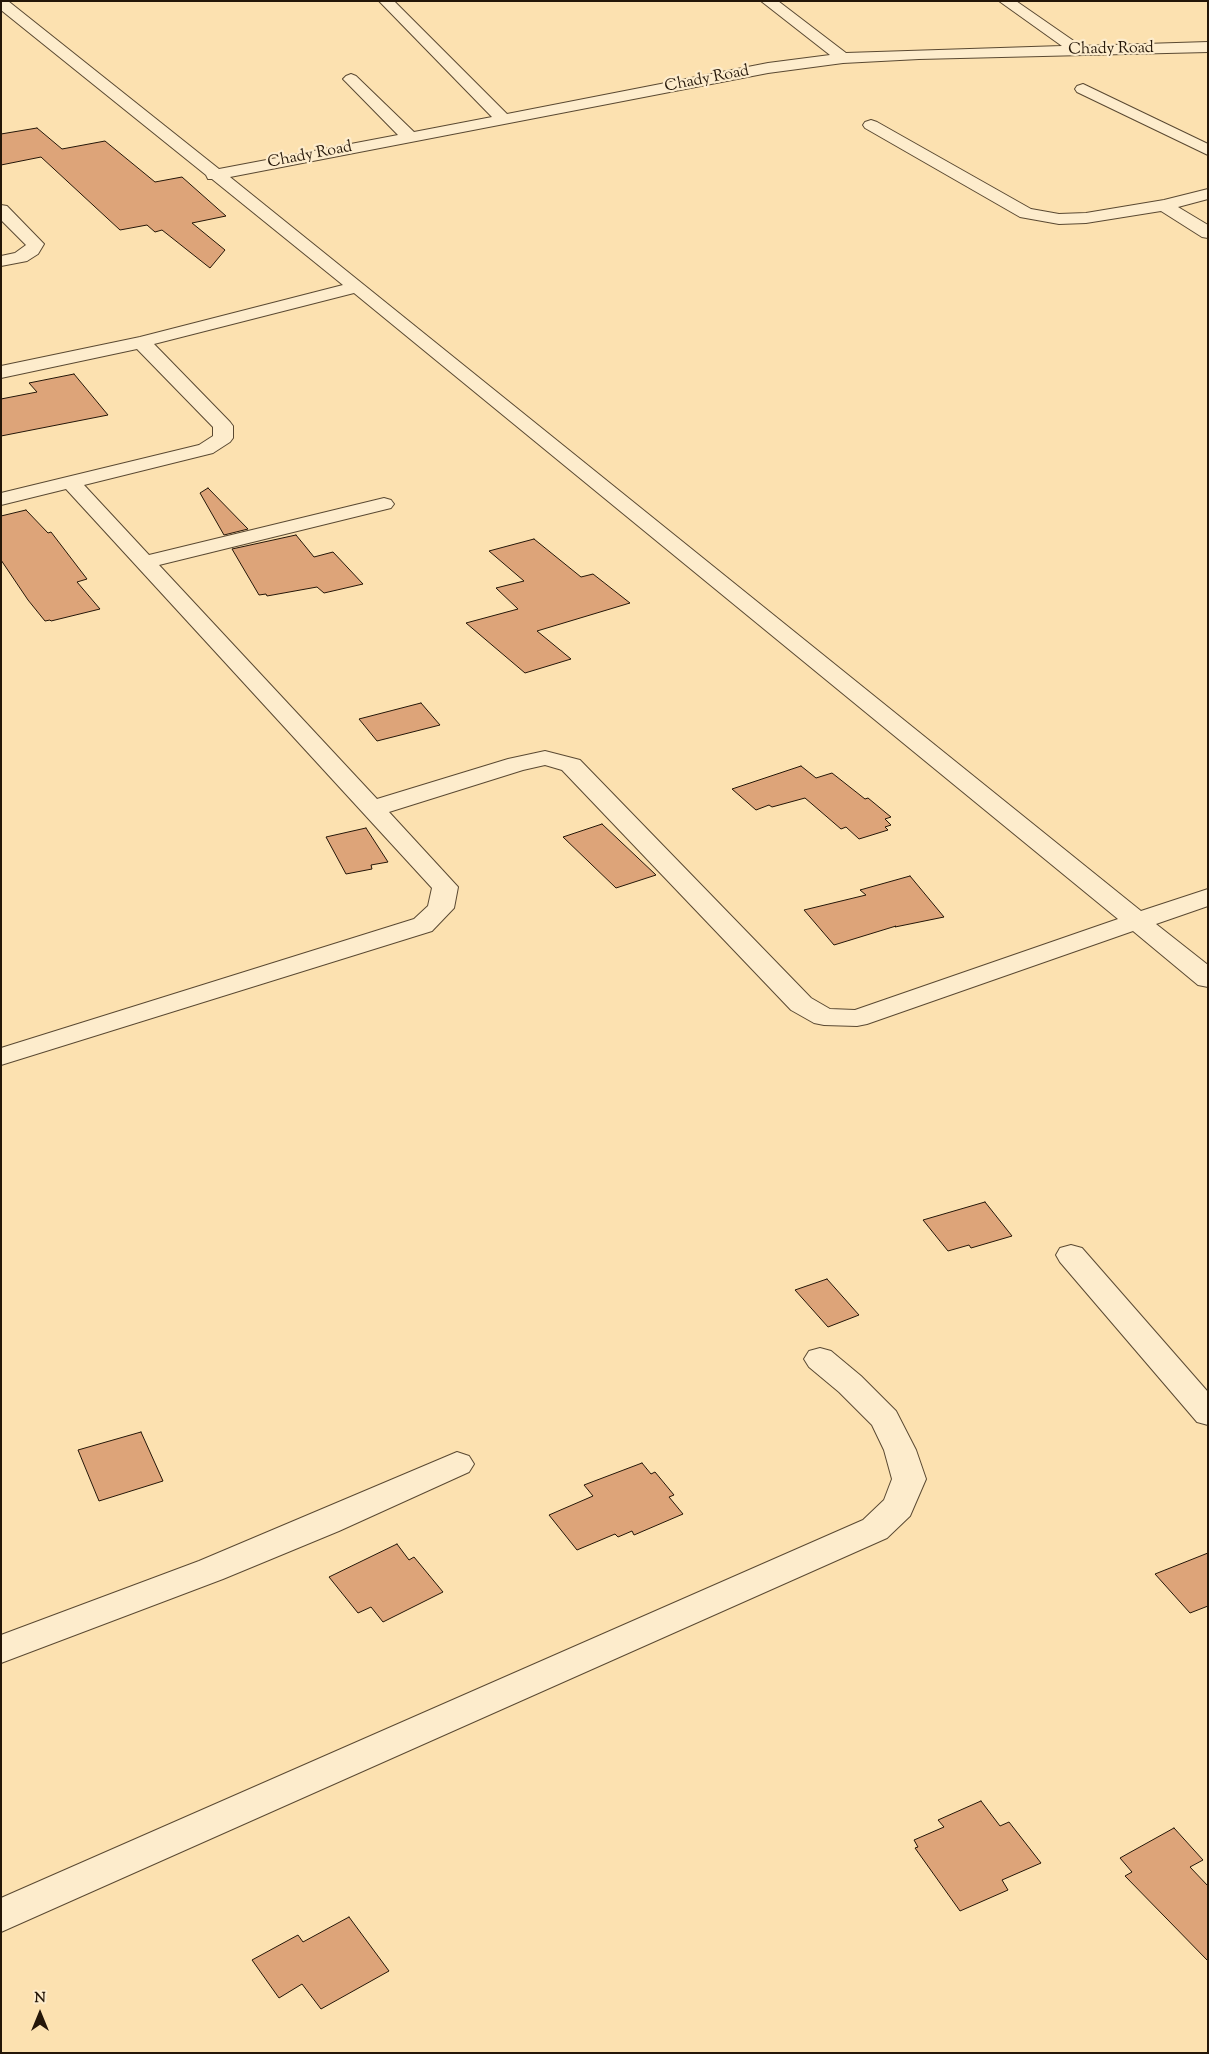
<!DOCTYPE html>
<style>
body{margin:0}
#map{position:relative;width:1209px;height:2054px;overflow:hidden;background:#fce1b0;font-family:"Sorts Mill Goudy",serif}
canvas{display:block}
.frame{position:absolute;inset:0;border:2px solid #241608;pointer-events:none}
.north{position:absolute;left:15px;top:1989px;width:50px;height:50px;-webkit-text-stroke:4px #fdeccc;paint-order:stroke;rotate:0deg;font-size:14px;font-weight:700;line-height:20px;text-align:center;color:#241608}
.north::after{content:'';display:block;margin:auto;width:18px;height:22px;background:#241608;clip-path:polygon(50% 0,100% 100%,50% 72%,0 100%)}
</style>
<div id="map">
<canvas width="1209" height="2054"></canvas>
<div class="frame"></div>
<div class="north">N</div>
</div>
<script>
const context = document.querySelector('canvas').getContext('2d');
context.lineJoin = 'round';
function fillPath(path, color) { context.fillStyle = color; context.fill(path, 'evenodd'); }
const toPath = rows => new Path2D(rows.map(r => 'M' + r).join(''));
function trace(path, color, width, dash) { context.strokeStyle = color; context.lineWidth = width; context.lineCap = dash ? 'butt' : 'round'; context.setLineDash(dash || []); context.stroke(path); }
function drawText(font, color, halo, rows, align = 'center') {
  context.font = font + ' "Sorts Mill Goudy",serif'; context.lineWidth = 4.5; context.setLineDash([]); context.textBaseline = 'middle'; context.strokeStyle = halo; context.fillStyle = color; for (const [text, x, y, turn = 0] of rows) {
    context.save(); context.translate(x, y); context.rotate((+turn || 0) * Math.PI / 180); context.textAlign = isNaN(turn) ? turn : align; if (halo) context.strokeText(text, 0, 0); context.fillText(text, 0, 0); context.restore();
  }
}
const building = toPath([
 [37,128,62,149,105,141,155,182,182,177,226,216,192,223,225,250,210,268,162,230,155,232,147,225,120,230,41,157,1,165,1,134,37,128],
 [74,374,108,415,1,436,1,399,37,392,29,383,74,374],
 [208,488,248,529,224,535,200,493,208,488],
 [26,510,48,533,51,532,87,579,77,582,100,609,51,621,50,620,45,621,28,600,1,560,1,516,26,510],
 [296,535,314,557,333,552,363,584,324,593,317,587,267,596,266,594,259,595,232,549,296,535],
 [534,539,581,577,593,574,630,603,537,631,571,659,525,673,466,623,518,609,496,588,524,581,489,551,534,539],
 [421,703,440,725,377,741,359,719,421,703],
 [801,766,816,778,832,773,865,799,868,798,891,817,885,819,891,825,885,827,888,830,859,839,846,827,841,829,805,798,772,807,769,805,756,810,732,789,801,766],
 [602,824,656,875,616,888,563,837,602,824],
 [366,828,388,862,371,865,372,869,346,874,326,837,366,828],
 [910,876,944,917,895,927,896,926,834,945,804,910,866,895,860,890,910,876],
 [985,1202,1012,1236,971,1248,969,1245,948,1251,923,1220,985,1202],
 [827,1279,859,1315,828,1327,795,1290,827,1279],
 [141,1432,163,1481,99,1501,78,1450,141,1432],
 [642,1463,651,1474,655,1472,674,1495,669,1497,683,1514,634,1535,632,1531,618,1537,615,1534,577,1550,549,1515,593,1496,584,1485,642,1463],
 [397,1544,409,1560,414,1557,443,1592,383,1622,371,1607,358,1613,329,1577,397,1544],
 [1208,1553,1208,1606,1190,1613,1155,1574,1208,1553],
 [981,1801,1000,1826,1009,1822,1041,1863,1002,1880,1008,1890,960,1911,915,1848,918,1847,914,1840,944,1827,938,1820,981,1801],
 [1174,1828,1203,1860,1190,1867,1208,1886,1208,1961,1125,1876,1132,1872,1120,1858,1174,1828],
 [349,1917,389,1971,321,2009,302,1984,279,1998,252,1960,298,1935,303,1942,349,1917]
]);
fillPath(building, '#dda479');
trace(building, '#241608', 1);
const street = toPath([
 [1,1,8,1,219,169,398,135,346,82,343,79,346,76,351,74,356,76,414,132,492,117,379,1,394,1,507,114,768,63,830,55,761,1,778,1,846,53,1062,46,999,1,1016,1,1081,46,1208,42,1208,52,919,59,843,63,768,73,230,177,1141,911,1208,889,1208,906,1156,924,1208,965,1208,987,1198,985,1133,931,867,1024,857,1026,824,1025,814,1023,791,1010,562,770,545,765,523,770,389,812,458,887,454,908,432,931,1,1065,1,1048,414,919,428,906,432,888,66,489,1,505,1,493,199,445,213,436,213,427,137,349,1,378,1,366,140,337,343,285,212,179,208,179,206,175,1,10,1,1],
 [354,293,1118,919,855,1010,830,1009,811,998,580,760,545,751,508,759,377,799,159,565,391,508,394,504,391,500,384,498,149,555,84,485,213,453,230,442,233,438,233,426,230,422,154,344,354,293],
 [1083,84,1208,144,1208,155,1077,92,1075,89,1077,86,1083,84],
 [871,120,877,122,1031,209,1059,214,1086,213,1164,200,1208,189,1208,199,1178,207,1208,225,1208,238,1202,237,1161,211,1086,223,1059,224,1020,217,865,128,863,125,865,122,871,120],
 [1,205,7,206,44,244,38,254,27,261,1,266,1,256,15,253,26,245,1,220,1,205],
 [1071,1245,1082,1248,1208,1392,1208,1425,1197,1422,1060,1262,1056,1255,1060,1248,1071,1245],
 [820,1348,831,1351,861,1376,896,1411,916,1450,926,1479,910,1516,887,1538,1,1932,1,1898,863,1520,884,1500,892,1479,884,1450,872,1425,839,1392,809,1367,804,1359,809,1351,820,1348],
 [457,1452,469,1456,474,1464,469,1472,339,1531,223,1579,1,1663,1,1635,199,1561,457,1452]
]);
trace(street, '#5a4932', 2);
fillPath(street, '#fdeccc');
drawText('16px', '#241608', '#fdeccc', [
 ["Chady Road",1111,50,-1],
 ["Chady Road",707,80,-11],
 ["Chady Road",310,156,-11]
]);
</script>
